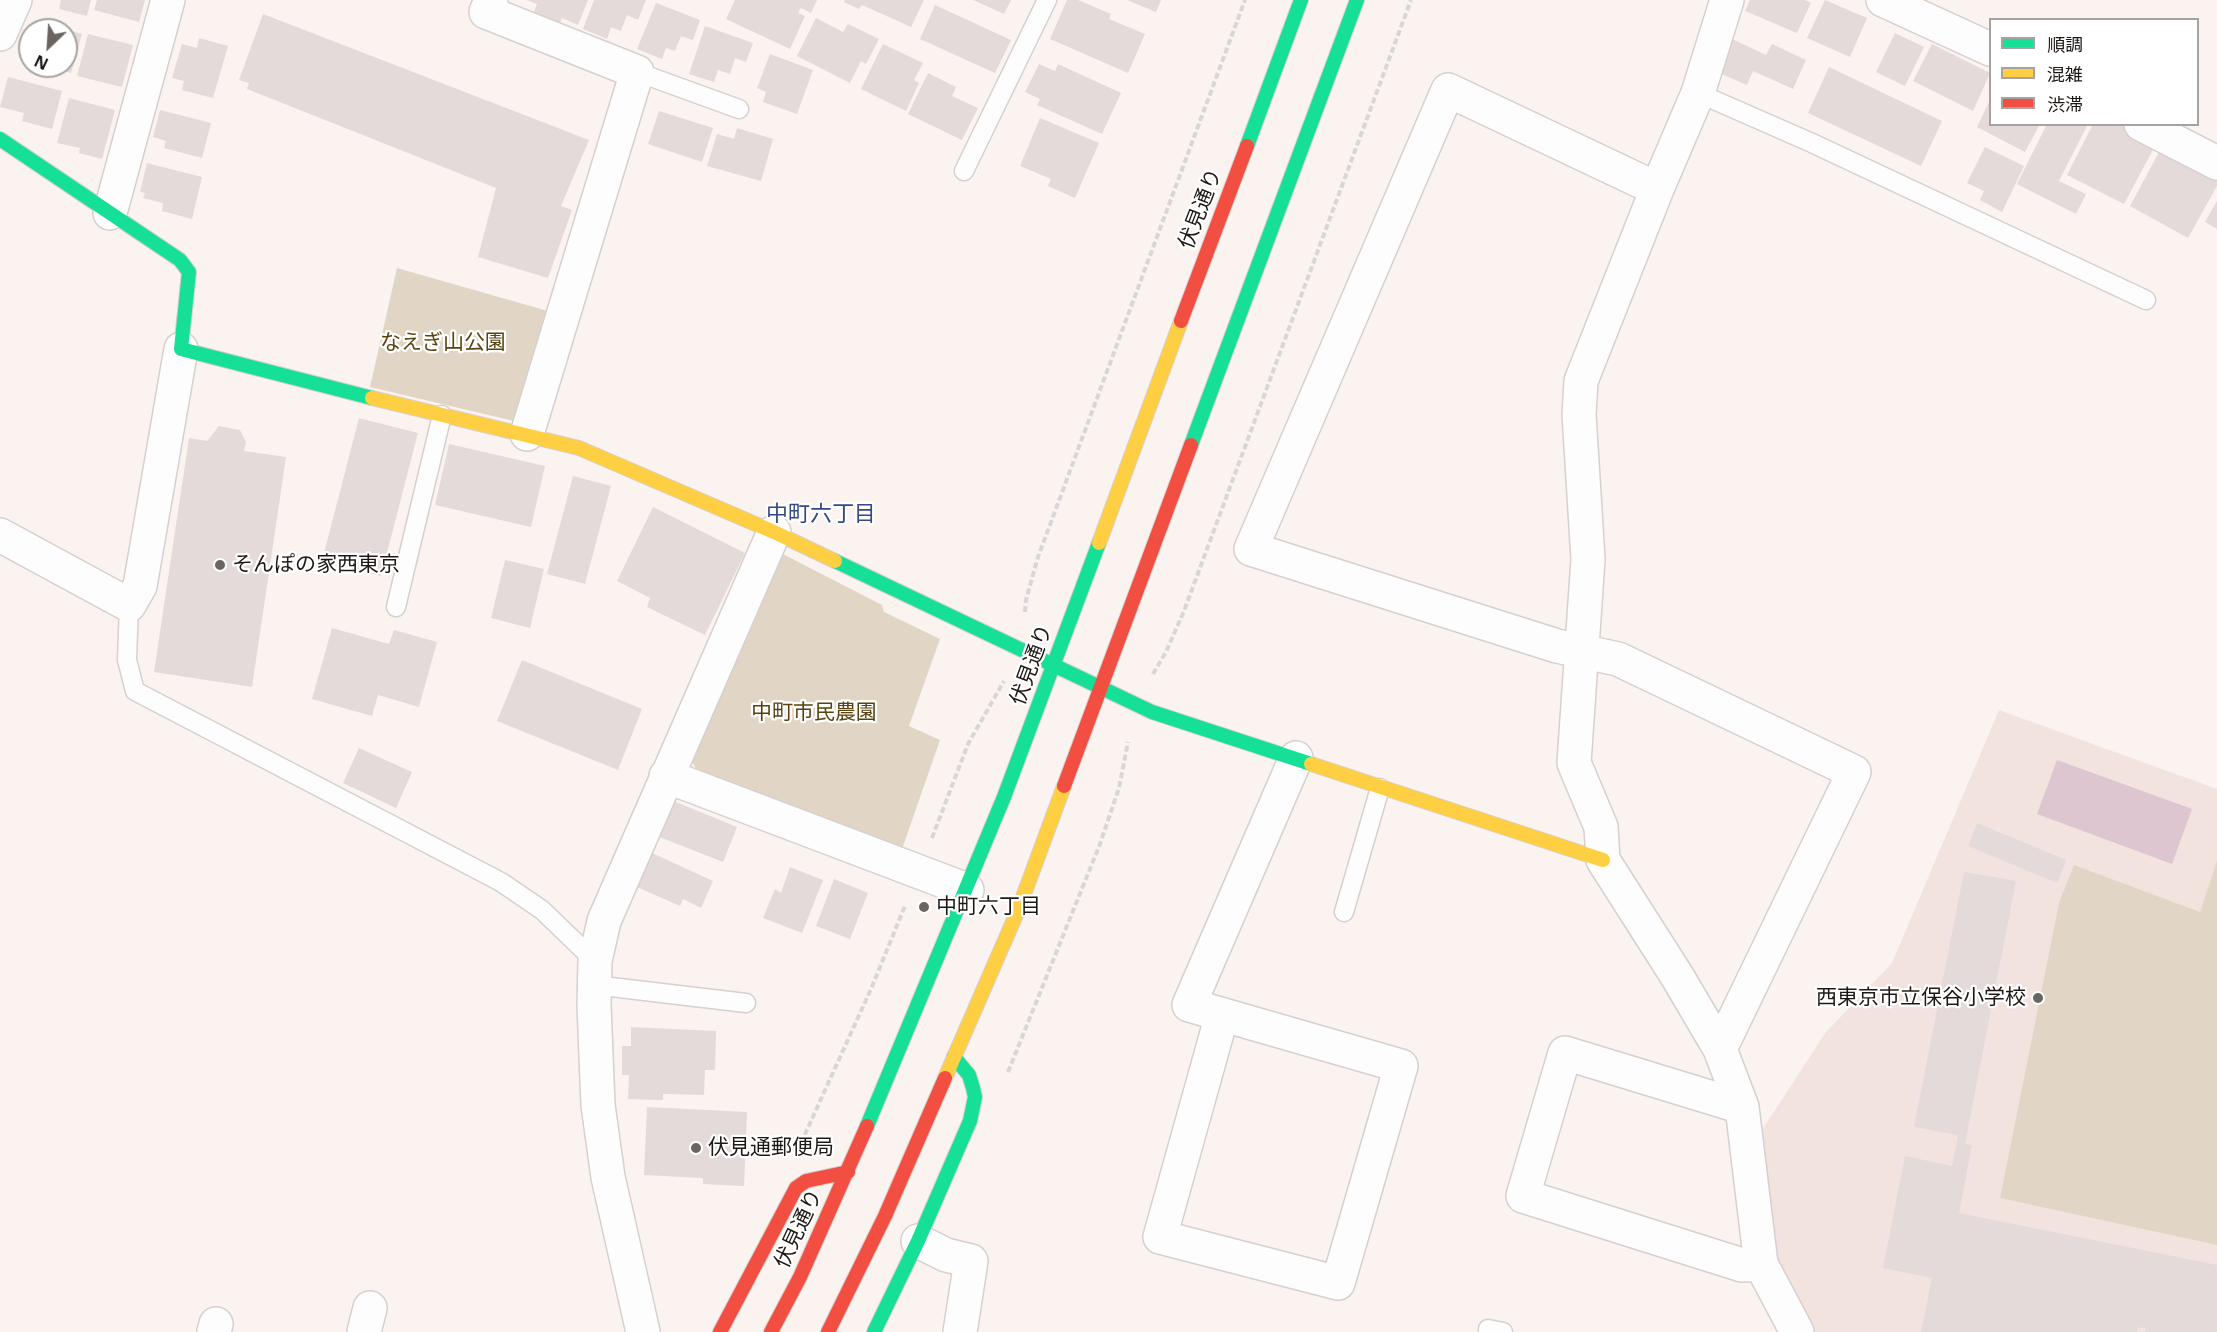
<!DOCTYPE html>
<meta charset="utf-8">
<style>
body{margin:0}
#map{position:relative;width:2217px;height:1332px;overflow:hidden;background:#fbf3f0;font-family:"Noto Sans","Noto Sans JP",sans-serif}
canvas{display:block}
.legend{position:absolute;left:1989px;top:18px;width:210px;height:108px;box-sizing:border-box;background:#fff;border:2px solid #a5a3a2;margin:0;padding:8px 10px;list-style:none;font-size:18px;color:#1d1816}
.legend li{display:flex;align-items:center;gap:12px;height:30px}
.legend b{width:30px;border:2px solid #a5a3a2}
.north{position:absolute;left:18px;top:18px;width:60px;height:60px;box-sizing:border-box;background:#fff;border:2px solid #a5a3a2;border-radius:50%;rotate:205deg;font-size:16px;font-weight:700;line-height:24px;text-align:center;color:#1d1816}
.north::after{content:'';display:block;margin:auto;width:21px;height:27px;background:#6b6562;clip-path:polygon(50% 0,100% 100%,50% 72%,0 100%)}
</style>
<div id="map">
<canvas width="2217" height="1332"></canvas>
<ul class="legend">
<li><b style="height:8px;background:#16e098"></b>順調</li>
<li><b style="height:8px;background:#ffcf43"></b>混雑</li>
<li><b style="height:8px;background:#f24e42"></b>渋滞</li>
</ul>
<div class="north">N</div>
</div>
<script>
const context = document.querySelector('canvas').getContext('2d');
context.lineJoin = 'round';
function fillPath(path, color) { context.fillStyle = color; context.fill(path, 'evenodd'); }
const toPath = rows => new Path2D(rows.map(r => 'M' + r).join(''));
function trace(path, color, width, dash) { context.strokeStyle = color; context.lineWidth = width; context.lineCap = dash ? 'butt' : 'round'; context.setLineDash(dash || []); context.stroke(path); }
function drawText(font, color, halo, rows, align = 'center') {
  context.font = font + ' "Noto Sans","Noto Sans JP",sans-serif'; context.lineWidth = 4.5; context.setLineDash([]); context.textBaseline = 'middle'; context.strokeStyle = halo; context.fillStyle = color; for (const [text, x, y, turn = 0] of rows) {
    context.save(); context.translate(x, y); context.rotate((+turn || 0) * Math.PI / 180); context.textAlign = isNaN(turn) ? turn : align; if (halo) context.strokeText(text, 0, 0); context.fillText(text, 0, 0); context.restore();
  }
}
fillPath(toPath([
 [1999,710,2217,789,2217,1332,1807,1332,1773,1265,1760,1133,1826,1032,1892,963]
]), '#f2e3de');
fillPath(toPath([
 [397,268,548,311,518,422,370,387],
 [779,552,882,605,884,612,940,639,909,726,940,740,901,852,696,769,689,756],
 [2217,861,2217,1245,2000,1198,2059,903,2074,865,2200,912]
]), '#e1d6c6');
fillPath(toPath([
 [2057,760,2192,809,2172,864,2037,814]
]), '#dec6d0');
fillPath(toPath([
 [61,0,91,0,87,16,59,9],
 [97,0,145,0,139,22,94,10],
 [527,0,588,0,578,25,562,18,560,23,534,12,537,4],
 [594,0,646,0,638,20,627,15,621,31,611,27,607,39,583,29],
 [735,0,817,0,811,13,801,8,798,13,805,16,790,49,726,19],
 [845,0,924,0,911,27,862,5,859,9,844,2],
 [973,0,1011,0,1004,14],
 [1067,0,1078,0,1111,14,1109,19,1145,34,1128,73,1050,39],
 [1127,0,1161,0,1156,12],
 [1750,0,1805,0,1811,3,1797,33,1745,11],
 [1825,0,1867,18,1850,57,1807,38],
 [656,3,700,20,693,40,681,36,675,51,666,48,662,59,637,49],
 [935,5,1011,40,995,73,920,39],
 [263,14,589,140,561,206,572,210,548,278,478,257,496,188,247,89,249,83,239,80],
 [816,18,843,32,848,24,879,39,866,64,861,61,850,83,797,56],
 [39,21,82,34,71,73,50,67,66,66,66,30,36,30],
 [705,26,753,43,746,62,735,58,730,74,718,70,714,82,689,74],
 [1895,33,1924,47,1905,86,1876,72],
 [88,34,133,45,122,87,77,76],
 [199,38,228,46,213,98,182,90,184,81,172,78,182,44,197,48],
 [1732,39,1766,55,1772,44,1806,60,1793,89,1753,71,1747,85,1717,72],
 [883,44,923,63,914,80,919,83,906,111,861,89],
 [1932,44,1990,73,1973,111,1913,81],
 [770,54,813,70,797,114,763,102,766,92,757,88],
 [1039,64,1055,71,1058,64,1121,93,1102,134,1037,105,1040,99,1025,92],
 [1829,67,1942,121,1921,166,1808,113],
 [928,73,956,87,952,96,978,108,962,140,908,114],
 [8,77,62,91,52,129,22,121,24,113,0,107],
 [69,98,115,110,102,159,79,153,80,148,57,143],
 [1990,100,1990,124,2040,124,2025,152,1977,127],
 [160,110,211,123,202,158,164,148,166,141,153,137],
 [659,111,713,128,702,162,648,144],
 [1040,118,1099,143,1075,198,1048,186,1051,179,1020,166],
 [2047,124,2088,124,2059,181,2086,194,2076,214,2017,184],
 [2093,124,2120,124,2156,144,2124,204,2067,175],
 [737,128,773,139,761,181,707,166,717,134,734,139],
 [2164,143,2217,172,2217,186,2188,238,2130,206],
 [1985,147,2024,166,2002,212,1980,200,1984,191,1967,183],
 [147,163,202,177,192,219,162,211,163,203,143,198,145,193,140,192],
 [2217,201,2217,229,2205,222],
 [359,418,418,433,381,576,322,561],
 [219,426,240,430,246,442,244,451,286,457,252,687,154,672,189,438,207,441],
 [449,444,545,466,531,527,435,505],
 [573,476,611,486,585,584,547,574],
 [653,507,745,553,705,635,647,607,650,598,617,581],
 [505,560,544,569,530,628,491,618],
 [332,628,389,644,394,630,437,642,419,707,378,695,372,716,312,699],
 [522,660,642,709,618,770,497,721],
 [359,748,412,772,396,808,343,783],
 [671,800,737,827,723,862,657,836],
 [1977,823,2066,860,2057,883,1968,846],
 [652,853,713,881,701,908,683,899,680,906,637,887],
 [790,867,823,880,802,933,763,918,775,889,781,893],
 [1964,872,2016,881,1965,1144,1972,1145,1959,1213,2217,1265,2217,1332,2145,1332,2146,1329,2138,1327,2137,1332,1921,1332,1932,1278,1883,1268,1905,1156,1952,1166,1958,1135,1914,1127],
 [834,879,868,893,850,939,816,926],
 [631,1027,716,1031,715,1070,705,1070,704,1095,663,1094,663,1100,628,1099,629,1075,622,1075,622,1046,631,1046],
 [647,1107,747,1112,744,1186,703,1184,703,1178,644,1175]
]), '#e4dad9');
const lane = toPath([
 [637,72,739,109],
 [1698,93,1812,143,2146,300],
 [964,171,1047,0],
 [129,605,127,660,135,691,501,882,542,910,595,961],
 [396,607,442,415],
 [1344,912,1380,788],
 [594,985,746,1003],
 [1488,1332,1488,1329,1503,1332]
]);
const street = toPath([
 [491,0,486,12,637,72,527,434],
 [1727,0,1698,93,1657,189,1581,381,1579,414,1588,559,1574,763,1601,827,1603,860,1677,976,1720,1049,1742,1107,1761,1264,1797,1332],
 [1883,0,1990,49],
 [0,34,15,0],
 [2141,124,2217,163],
 [1657,189,1448,90,1251,549,1557,646,1618,659,1854,772,1720,1049],
 [110,213,168,0],
 [0,535,129,605,140,586,181,349],
 [666,776,967,890],
 [1222,1015,1160,1237,1338,1283,1401,1066,1189,1005,1296,758],
 [1742,1107,1565,1053,1523,1196,1742,1265,1761,1264],
 [918,1241,946,1255,971,1261,960,1332],
 [214,1332,216,1324],
 [364,1332,370,1308],
 [643,1332,608,1177,598,1105,594,1005,595,961,604,921,774,532]
]);
const fast = toPath([
 [0,139,180,260,189,272,181,349,372,398],
 [1247,146,1301,0],
 [1191,445,1357,0],
 [835,561,1152,712,1311,764],
 [867,1126,1004,797,1099,543],
 [874,1332,918,1241,970,1121,975,1097,973,1088,969,1075,954,1057]
]);
const slow = toPath([
 [372,398,579,448,774,532,835,561],
 [1099,543,1181,321],
 [1311,764,1603,860],
 [945,1078,1019,908,1064,786]
]);
const jam = toPath([
 [1181,321,1247,146],
 [1064,786,1191,445],
 [720,1332,796,1188,806,1181,848,1172],
 [771,1332,800,1277,867,1126],
 [828,1332,885,1216,945,1078]
]);
trace(lane, '#d6d0ce', 21);
trace(street, '#d6d0ce', 36);
trace(fast, '#d6d0ce', 16);
trace(slow, '#d6d0ce', 16);
trace(jam, '#d6d0ce', 16);
trace(toPath([
 [1025,612,1026,600,1038,557,1245,0],
 [1153,674,1166,652,1184,611,1411,0],
 [932,838,968,744,1004,681],
 [1008,1072,1100,844,1119,788,1128,742],
 [801,1143,871,989,905,906]
]), '#d8d6d6', 4, [6, 3]);
trace(lane, '#fefdfd', 18);
trace(street, '#fefdfd', 33);
trace(fast, '#16e098', 14);
trace(slow, '#ffcf43', 14);
trace(jam, '#f24e42', 14);
for (const [x, y, r, color] of [
 [220,565,6,"#6b6562"],
 [924,907,6,"#6b6562"],
 [2038,998,6,"#6b6562"],
 [696,1148,6,"#6b6562"]
]) { const dot = new Path2D(); dot.arc(x, y, r, 0, 2 * Math.PI); context.fillStyle = color; context.fill(dot); trace(dot, '#fff', 2); }
drawText('21px', '#1d1816', '#fff', [
 ["伏見通り",1201,209,-69],
 ["伏見通り",1032,665,-70],
 ["伏見通り",799,1229,-65]
]);
drawText('21px', '#59440f', '#fff', [
 ["なえぎ山公園",443,343],
 ["中町市民農園",814,713]
]);
drawText('21px', '#1d1816', '#fff', [
 ["そんぽの家西東京",232,565],
 ["中町六丁目",936,907],
 ["西東京市立保谷小学校",2026,998,"right"],
 ["伏見通郵便局",708,1148]
], 'left');
drawText('22px', '#354a84', '#fff', [
 ["中町六丁目",821,515]
]);
</script>
